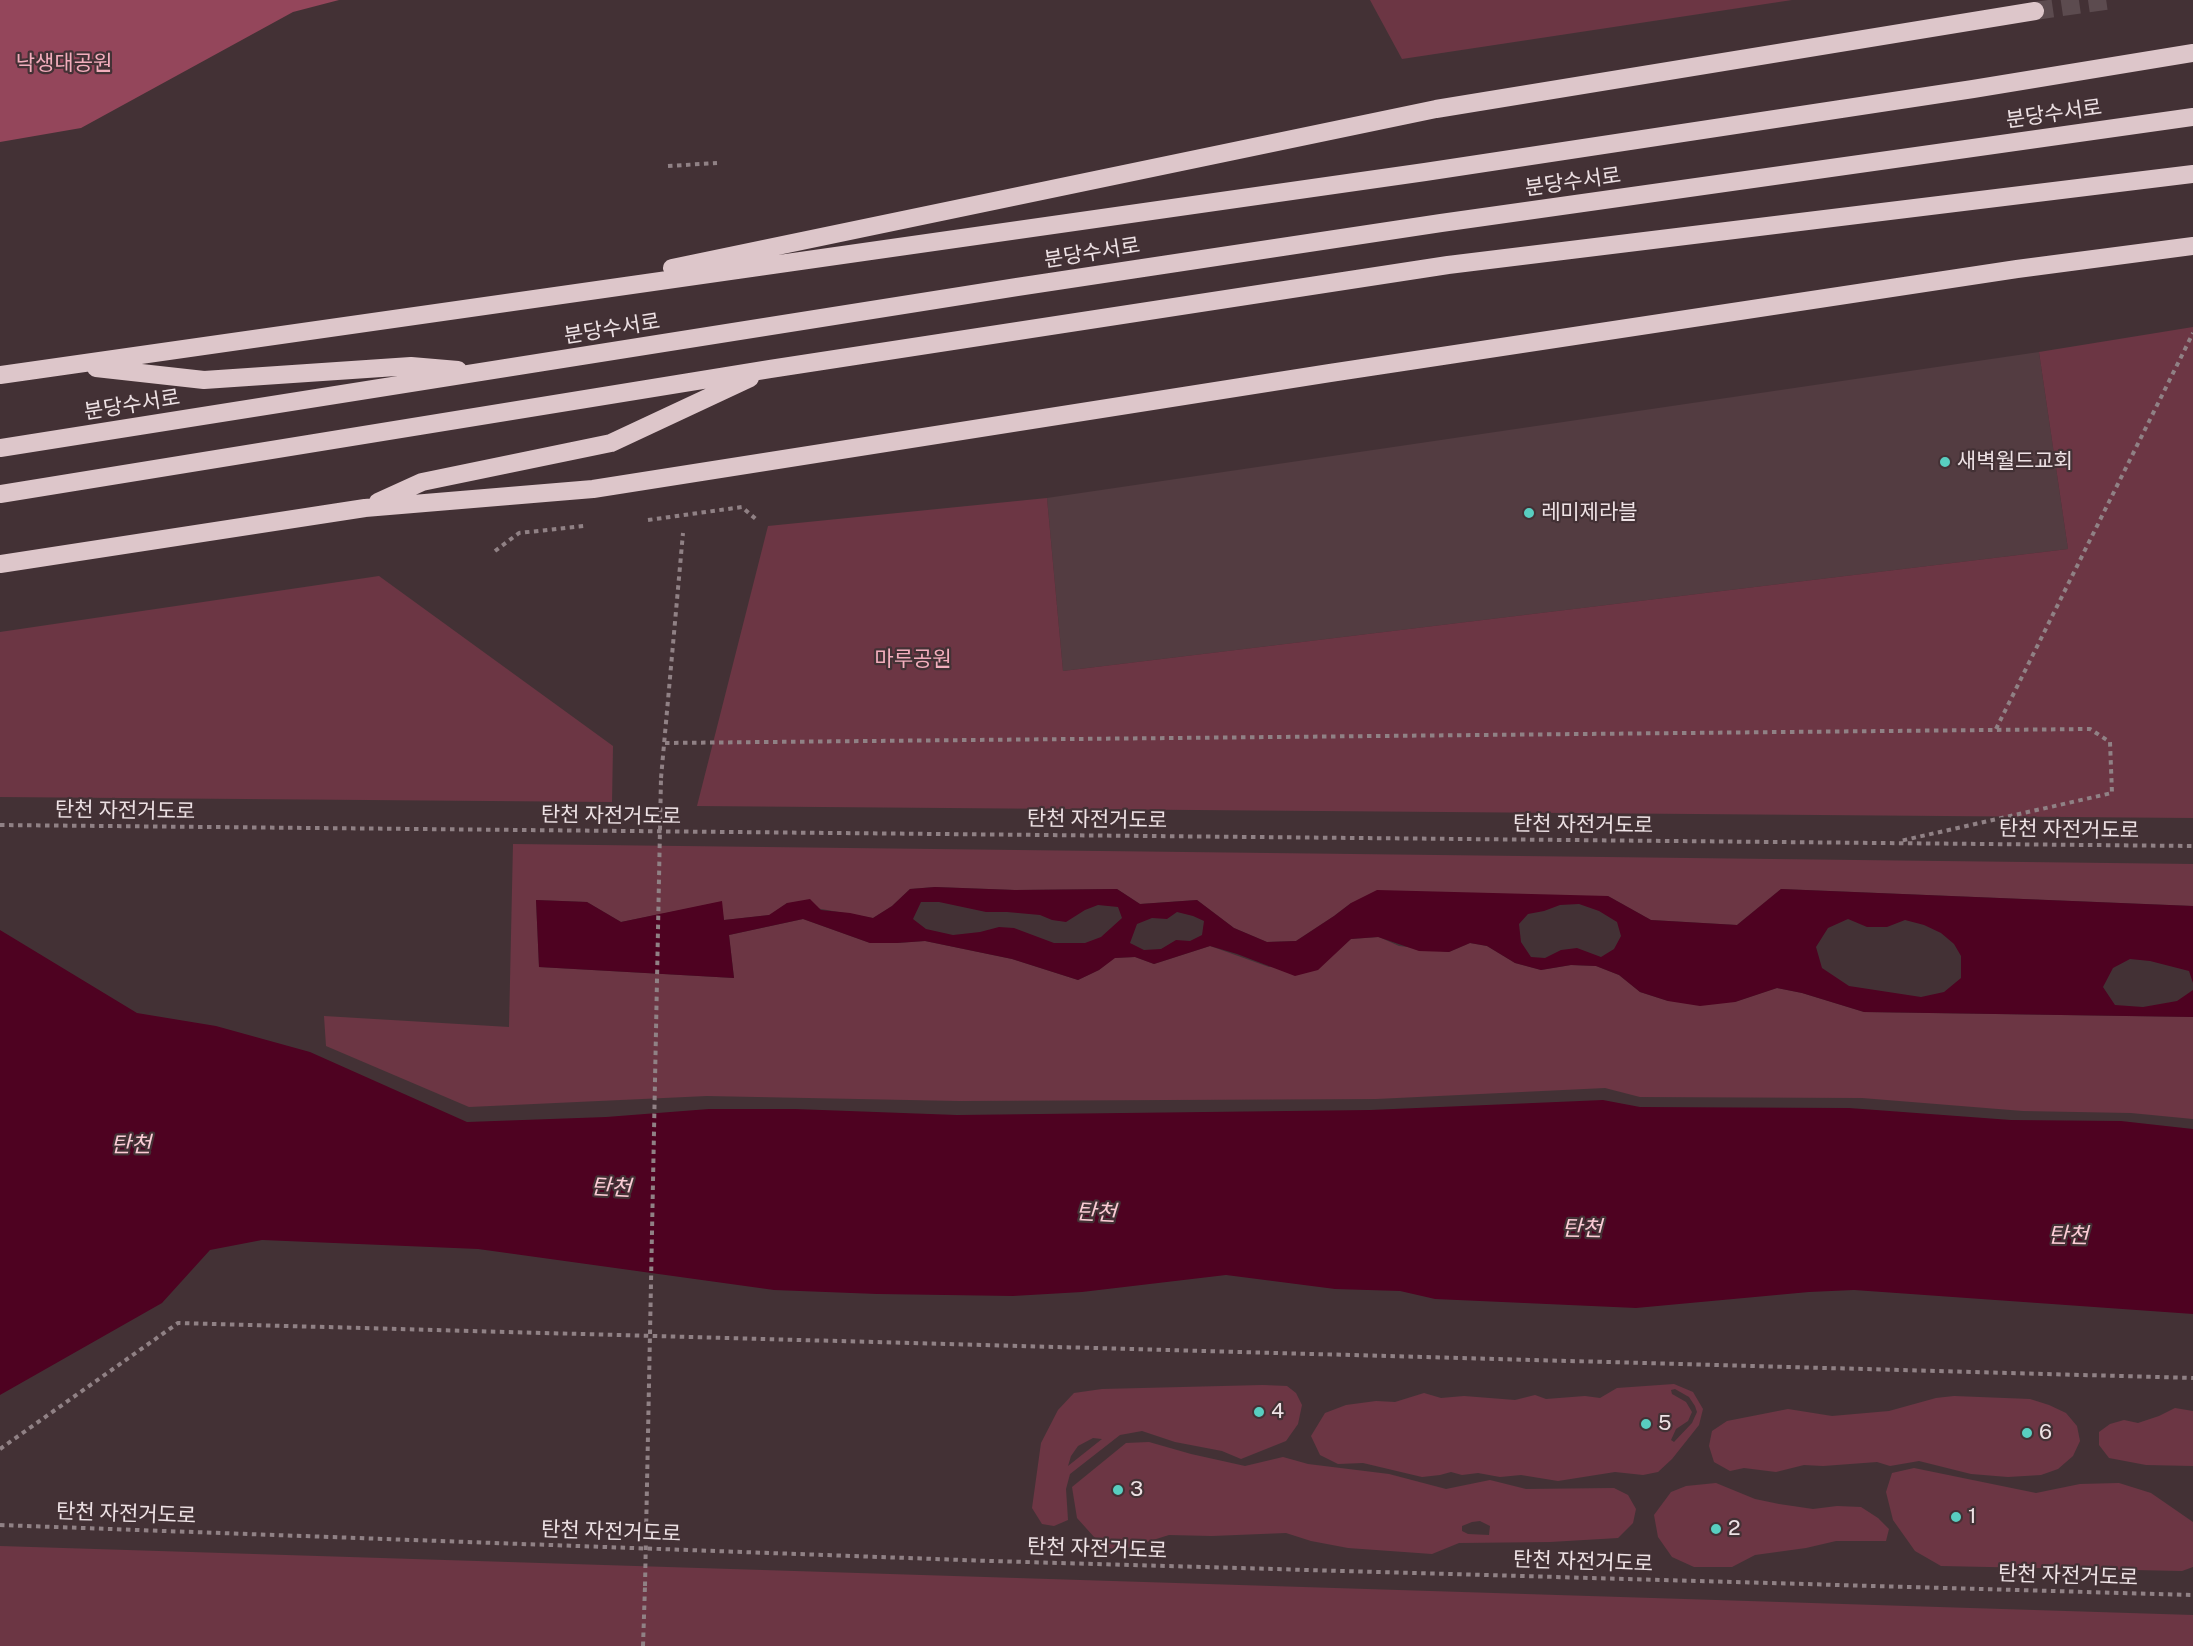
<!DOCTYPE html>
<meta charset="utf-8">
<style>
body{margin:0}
canvas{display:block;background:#433135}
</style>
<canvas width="2193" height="1646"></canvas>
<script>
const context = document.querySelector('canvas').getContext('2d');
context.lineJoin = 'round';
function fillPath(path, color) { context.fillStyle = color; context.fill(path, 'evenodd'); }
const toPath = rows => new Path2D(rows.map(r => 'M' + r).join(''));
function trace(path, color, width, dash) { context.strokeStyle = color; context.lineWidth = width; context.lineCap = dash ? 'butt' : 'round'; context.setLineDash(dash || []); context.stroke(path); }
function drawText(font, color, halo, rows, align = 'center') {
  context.font = font + ' "Public Sans","Noto Sans KR",sans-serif'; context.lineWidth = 4.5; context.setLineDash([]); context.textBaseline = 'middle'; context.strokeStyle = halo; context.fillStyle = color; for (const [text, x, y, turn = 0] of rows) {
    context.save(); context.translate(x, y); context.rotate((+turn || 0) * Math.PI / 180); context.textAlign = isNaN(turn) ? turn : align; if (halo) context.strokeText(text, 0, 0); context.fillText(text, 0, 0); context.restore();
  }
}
fillPath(toPath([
 [2039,352,2068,549,1063,671,1047,498]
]), '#533c41');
fillPath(toPath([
 [1370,0,1792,0,1402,59],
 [2193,327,2193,818,697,806,768,526,1047,498,1063,671,2068,549,2039,352],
 [379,576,613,746,612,802,0,797,0,632],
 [513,844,2193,864,2193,906,1781,889,1737,925,1651,920,1608,896,1351,903,1334,916,1296,941,1267,942,1234,928,1197,900,1140,904,1117,889,1015,890,935,887,910,889,892,906,873,918,787,903,770,915,724,920,721,902,621,922,587,902,536,900,539,967,734,978,729,935,803,919,870,943,897,943,925,941,1012,959,1078,980,1099,970,1114,958,1135,957,1154,964,1210,946,1269,967,1334,953,1351,939,1379,937,1399,946,1449,952,1470,943,1487,946,1515,963,1541,970,1571,965,1596,966,1619,975,1640,992,1668,1001,1735,1002,1777,988,1802,993,1864,1012,2193,1017,2193,1119,2131,1113,2023,1111,1862,1098,1640,1097,1605,1088,1376,1099,959,1101,707,1096,469,1107,326,1046,324,1016,509,1027],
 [1674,1384,1693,1392,1703,1409,1699,1425,1672,1459,1658,1472,1643,1475,1615,1472,1558,1481,1521,1475,1500,1477,1478,1473,1462,1475,1451,1472,1440,1475,1422,1477,1363,1463,1338,1464,1320,1455,1311,1436,1325,1413,1346,1405,1376,1401,1395,1402,1424,1393,1441,1398,1464,1396,1515,1400,1535,1395,1546,1399,1585,1396,1600,1398,1617,1388],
 [1675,1389,1689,1397,1695,1406,1697,1412,1692,1423,1674,1442,1671,1440,1676,1429,1688,1421,1692,1412,1686,1402,1672,1394,1671,1390],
 [1263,1385,1287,1386,1296,1393,1302,1405,1298,1424,1286,1441,1241,1459,1222,1451,1175,1442,1142,1431,1120,1435,1070,1474,1066,1489,1068,1520,1054,1526,1042,1524,1032,1508,1041,1443,1058,1410,1074,1393,1102,1389],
 [1093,1438,1102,1439,1068,1466,1071,1456,1078,1446],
 [1954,1396,2030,1399,2049,1405,2066,1413,2077,1426,2080,1441,2073,1456,2058,1469,2041,1475,2008,1477,1971,1474,1919,1461,1890,1466,1877,1462,1823,1466,1804,1465,1776,1472,1744,1468,1730,1471,1714,1462,1709,1446,1712,1431,1727,1421,1788,1409,1832,1416,1889,1411,1936,1398],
 [2175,1408,2193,1411,2193,1466,2146,1465,2109,1458,2099,1445,2099,1432,2110,1424,2124,1420,2138,1423,2159,1416],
 [1149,1442,1191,1454,1245,1466,1283,1457,1308,1464,1389,1474,1446,1489,1490,1480,1526,1489,1614,1488,1628,1495,1636,1509,1633,1523,1618,1538,1550,1542,1459,1543,1432,1554,1348,1548,1311,1541,1286,1533,1212,1536,1169,1535,1124,1549,1104,1548,1077,1518,1072,1487,1126,1443],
 [1480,1521,1490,1526,1489,1535,1468,1534,1462,1531,1462,1526,1472,1522],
 [1914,1468,2036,1493,2080,1484,2119,1483,2151,1493,2193,1522,2193,1567,2182,1571,1941,1566,1915,1551,1893,1520,1886,1492,1892,1473],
 [1716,1483,1755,1499,1779,1504,1813,1509,1837,1506,1861,1507,1878,1518,1889,1529,1886,1541,1836,1541,1806,1548,1755,1555,1732,1567,1694,1567,1672,1557,1658,1537,1654,1515,1671,1492,1686,1486],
 [0,1546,2193,1615,2193,1646,0,1646]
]), '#6c3644');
fillPath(toPath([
 [0,0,339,0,293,12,81,128,0,142]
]), '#94465b');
fillPath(toPath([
 [935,887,1015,890,1117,889,1140,904,1197,900,1234,928,1267,942,1296,941,1334,916,1351,903,1377,890,1608,896,1651,920,1737,925,1781,889,2193,906,2193,983,2189,971,2150,961,2130,959,2113,968,2103,987,2115,1005,2143,1007,2177,1001,2193,990,2193,1017,1864,1012,1802,993,1777,988,1735,1002,1700,1006,1668,1001,1640,992,1619,975,1596,966,1571,965,1541,970,1515,963,1487,946,1470,943,1449,952,1419,951,1378,937,1351,939,1318,970,1295,976,1237,954,1210,946,1154,964,1135,957,1115,958,1099,970,1078,980,1012,959,925,941,897,943,870,943,803,919,729,935,734,978,539,967,536,900,587,902,621,922,722,901,724,920,769,915,787,903,810,899,821,910,850,913,873,918,892,906,910,889],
 [921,902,939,902,986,912,1007,912,1040,915,1052,920,1066,922,1085,910,1098,905,1118,907,1122,918,1101,937,1085,943,1054,943,1014,928,999,927,980,932,953,935,926,929,913,919],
 [1579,904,1599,911,1617,922,1621,936,1614,949,1601,957,1577,948,1561,950,1545,958,1531,957,1521,942,1519,924,1528,914,1544,911,1560,905],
 [1177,912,1193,916,1204,921,1202,935,1190,941,1176,940,1161,949,1144,950,1130,943,1137,924,1152,918,1167,919],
 [1848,919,1867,927,1887,927,1905,920,1924,925,1941,933,1954,944,1961,956,1961,978,1944,992,1921,997,1849,986,1822,968,1816,947,1828,928],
 [0,930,137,1013,216,1026,310,1052,467,1122,606,1117,709,1109,795,1109,957,1115,1370,1110,1603,1100,1640,1107,1849,1108,2011,1120,2121,1121,2193,1129,2193,1314,1854,1290,1809,1292,1636,1308,1435,1299,1400,1291,1335,1289,1226,1275,1082,1292,1013,1296,877,1294,774,1290,478,1249,262,1240,210,1250,162,1303,0,1395]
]), '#4e0221');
trace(toPath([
 [2035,11,2112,0]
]), '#5c4b4f', 18, [18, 9]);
trace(toPath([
 [668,166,717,163],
 [648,520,742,507,758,521],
 [495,551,519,533,584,526],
 [1996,729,2193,333],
 [665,743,2090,729,2110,742,2112,793,1900,841],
 [661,778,683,533],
 [0,825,2193,846],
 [0,1449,178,1323,2193,1378],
 [0,1525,990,1561,2193,1595],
 [643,1646,645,1586]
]), '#908185', 4, [4.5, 4.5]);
trace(toPath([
 [672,268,1436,109,2035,11],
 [96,368,204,380,411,366,458,370],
 [0,375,1425,172,1973,89,2193,53],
 [0,448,1017,287,1441,223,2193,117],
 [0,494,770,369,1448,265,2193,174],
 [378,502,422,482,611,443,750,378],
 [0,564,365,508,593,489,1330,373,2017,269,2193,246]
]), '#ddc6ca', 18);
trace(toPath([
 [645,1586,661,778]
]), '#908185', 4, [4.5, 4.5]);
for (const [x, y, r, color] of [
 [1945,462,6,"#58cec0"],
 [1529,513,6,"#58cec0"],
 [1259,1412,6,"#58cec0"],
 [1646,1424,6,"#58cec0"],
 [2027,1433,6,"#58cec0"],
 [1118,1490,6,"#58cec0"],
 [1956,1517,6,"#58cec0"],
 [1716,1529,6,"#58cec0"]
]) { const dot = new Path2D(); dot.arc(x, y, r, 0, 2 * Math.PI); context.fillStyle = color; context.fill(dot); trace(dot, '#433135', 2); }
drawText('21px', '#f3aebd', '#433135', [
 ["낙생대공원",64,64],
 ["마루공원",913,660]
]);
drawText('21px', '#ede1e4', '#433135', [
 ["분당수서로",2054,114,-8],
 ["분당수서로",1573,182,-8],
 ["분당수서로",1092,253,-9],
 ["분당수서로",612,329,-9],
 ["분당수서로",132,405,-9],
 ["탄천 자전거도로",125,811,1],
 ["탄천 자전거도로",611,816,1],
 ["탄천 자전거도로",1097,820,1],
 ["탄천 자전거도로",1583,825,1],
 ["탄천 자전거도로",2069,830,1],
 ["탄천 자전거도로",126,1514,2],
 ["탄천 자전거도로",611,1532,2],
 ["탄천 자전거도로",1097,1549,2],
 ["탄천 자전거도로",1583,1562,2],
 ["탄천 자전거도로",2068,1576,2]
]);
drawText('21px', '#ede1e4', '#433135', [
 ["새벽월드교회",1957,462],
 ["레미제라블",1541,513],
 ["4",1271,1412],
 ["5",1658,1424],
 ["6",2039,1433],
 ["3",1130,1490],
 ["1",1968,1517],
 ["2",1728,1529]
], 'left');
drawText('italic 22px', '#fbccd5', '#433135', [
 ["탄천",131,1145],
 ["탄천",611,1188,3],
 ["탄천",1096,1213,3],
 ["탄천",1582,1229,1],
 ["탄천",2068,1236,1]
]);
</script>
